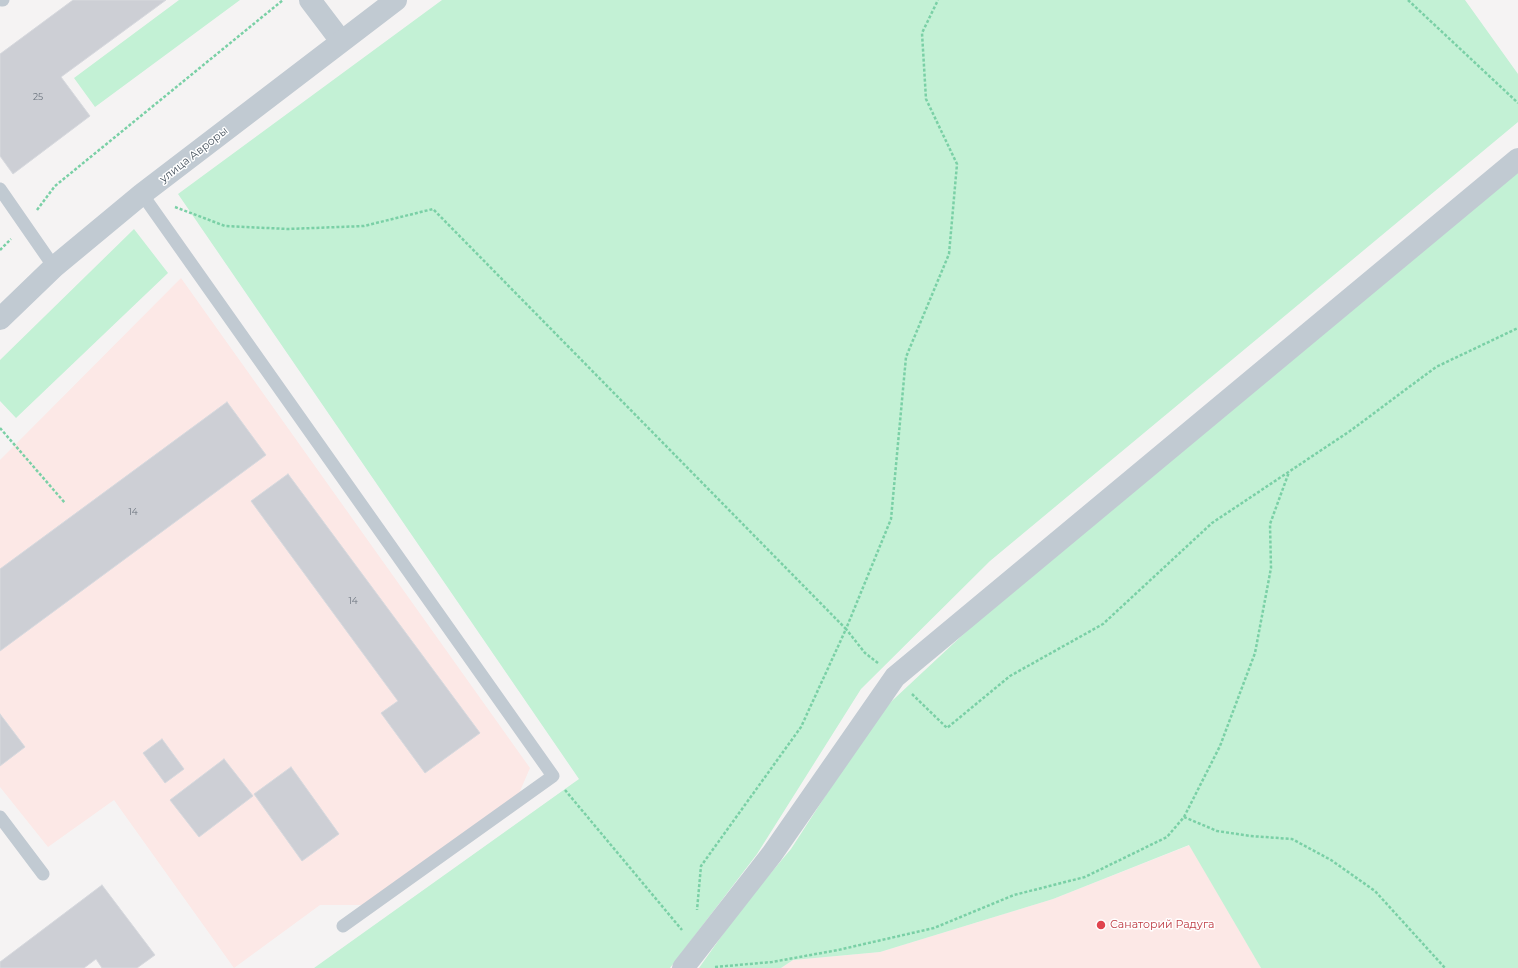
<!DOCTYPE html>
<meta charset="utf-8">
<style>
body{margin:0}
canvas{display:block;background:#f5f3f3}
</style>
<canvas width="1518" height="968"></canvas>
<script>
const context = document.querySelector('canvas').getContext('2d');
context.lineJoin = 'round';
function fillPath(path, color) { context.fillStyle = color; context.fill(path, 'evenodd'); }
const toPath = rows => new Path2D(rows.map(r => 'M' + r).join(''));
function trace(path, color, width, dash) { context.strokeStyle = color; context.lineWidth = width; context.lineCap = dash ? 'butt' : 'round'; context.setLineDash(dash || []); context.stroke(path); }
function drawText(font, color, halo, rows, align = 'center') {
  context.font = font + ' Montserrat,sans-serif'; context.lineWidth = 3; context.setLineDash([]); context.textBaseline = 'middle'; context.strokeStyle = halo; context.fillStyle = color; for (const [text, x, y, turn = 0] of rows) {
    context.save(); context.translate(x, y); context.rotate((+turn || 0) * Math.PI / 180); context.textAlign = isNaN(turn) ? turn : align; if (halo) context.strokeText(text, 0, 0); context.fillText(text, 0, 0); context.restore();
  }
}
fillPath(toPath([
 [181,278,530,768,517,798,367,905,320,905,234,968,114,800,48,847,0,787,0,460],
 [1190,845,1261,968,781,968,793,960,880,952,1053,899]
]), '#fce8e6');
fillPath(toPath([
 [179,0,240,0,95,107,74,78],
 [442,0,1465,0,1518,74,1518,122,990,561,861,689,757,854,670,968,314,968,579,779,178,194],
 [1518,157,1518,968,1261,968,1189,845,1053,899,880,952,793,960,781,968,699,968,743,906,791,849,879,713,1014,587],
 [134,229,168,273,16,418,0,401,0,360]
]), '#c3f1d5');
const building = toPath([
 [73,0,166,0,61,77,90,116,13,174,0,156,0,54,73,0],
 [227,402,266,455,0,651,0,569,227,402],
 [288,474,480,733,425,773,381,713,398,701,251,501,288,474],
 [0,714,25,747,0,766,0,714],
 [162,739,184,769,165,783,143,753,162,739],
 [224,759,253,796,199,837,170,800,224,759],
 [291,767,339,834,302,861,254,794,291,767],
 [102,885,155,955,137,968,102,968,96,959,84,968,0,968,0,962,102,885]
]);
fillPath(building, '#cdcfd5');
trace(building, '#d7d9de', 1);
trace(toPath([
 [1408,0,1518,103],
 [175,207,225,226,288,229,364,226,433,209,846,629,801,727,701,866,697,910],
 [37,210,55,186,283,0],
 [0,250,11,239],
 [0,428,65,503],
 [878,663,865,653,846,629,891,519,906,357,949,254,957,164,926,99,922,33,938,0],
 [912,694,947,728,1010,676,1103,624,1212,523,1350,431,1436,367,1518,328],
 [565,790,682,930],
 [1184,817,1220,746,1255,653,1271,568,1270,524,1289,472],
 [715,967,772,962,838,950,934,928,1014,895,1085,877,1167,837,1184,817,1217,831,1250,836,1292,839,1331,860,1375,891,1445,968]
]), '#7ad0a6', 2.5, [3, 2]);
trace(toPath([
 [2,0,3,0],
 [0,189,54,267],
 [142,194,553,776,343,926],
 [0,817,43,874]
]), '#c1cad2', 13);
trace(toPath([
 [310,0,341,41],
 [683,968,772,854,895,677,1518,159]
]), '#c1cad2', 22);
trace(toPath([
 [0,319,54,267,142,194,396,0]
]), '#c1cad2', 22);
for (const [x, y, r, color] of [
 [1101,925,5,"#e0444e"]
]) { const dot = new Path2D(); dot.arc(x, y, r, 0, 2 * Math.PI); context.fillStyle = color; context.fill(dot); trace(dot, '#fff', 1.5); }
drawText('9px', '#6b747e', null, [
 ["25",38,97],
 ["14",133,512],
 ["14",353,601]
]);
drawText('11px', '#4a5661', '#fff', [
 ["улица Авроры",194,155,-38]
]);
drawText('11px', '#be3a42', '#fff', [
 ["Санаторий Радуга",1110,925]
], 'left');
</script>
